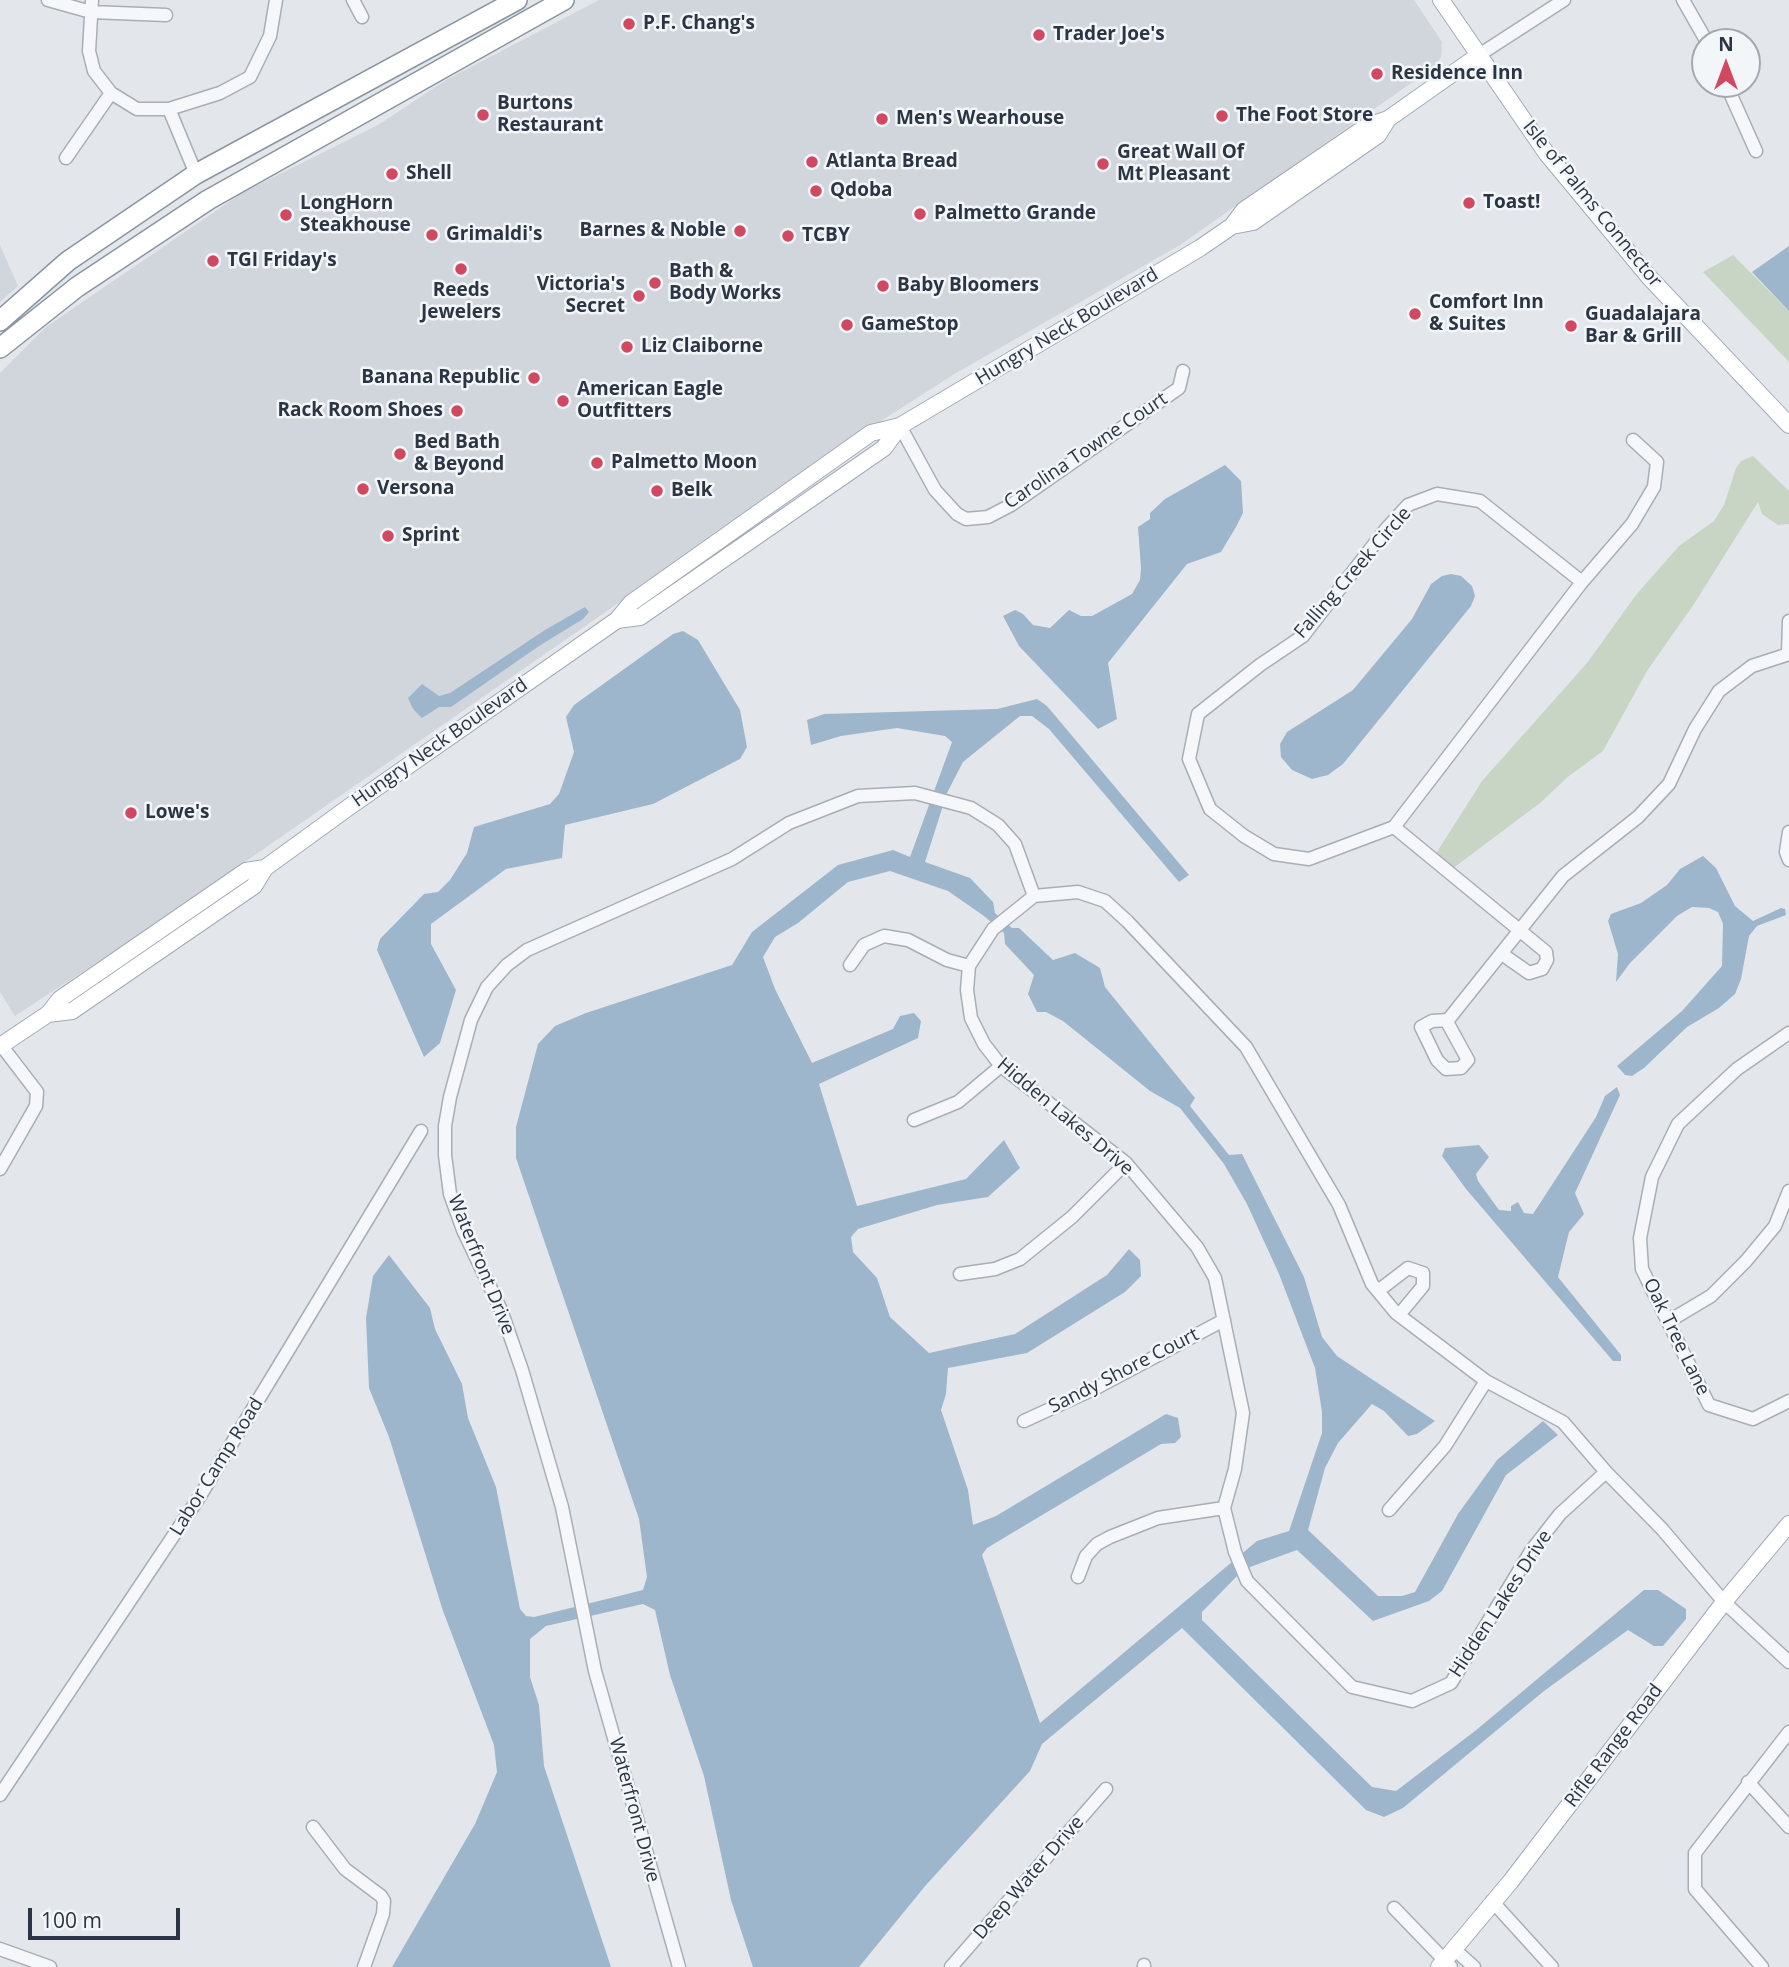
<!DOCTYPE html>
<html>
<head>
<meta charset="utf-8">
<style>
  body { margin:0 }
  #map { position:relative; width:1789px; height:1967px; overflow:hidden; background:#e3e7eb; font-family:"Open Sans",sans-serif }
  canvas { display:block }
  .north { position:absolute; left:1691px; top:28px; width:70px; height:70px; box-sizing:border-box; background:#f3f6f9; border:2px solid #a3a9b1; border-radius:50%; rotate:0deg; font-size:19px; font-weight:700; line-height:28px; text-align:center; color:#2b3544 }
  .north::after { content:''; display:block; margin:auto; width:24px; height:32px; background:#d14861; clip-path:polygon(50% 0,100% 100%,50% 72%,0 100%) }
  .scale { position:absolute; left:28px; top:1908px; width:152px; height:32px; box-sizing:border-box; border:4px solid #2b3544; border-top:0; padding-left:9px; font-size:21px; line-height:24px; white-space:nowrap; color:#2b3544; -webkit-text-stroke:5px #f3f6f9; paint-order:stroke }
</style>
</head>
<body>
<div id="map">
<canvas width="1789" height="1967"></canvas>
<div class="north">N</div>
<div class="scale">100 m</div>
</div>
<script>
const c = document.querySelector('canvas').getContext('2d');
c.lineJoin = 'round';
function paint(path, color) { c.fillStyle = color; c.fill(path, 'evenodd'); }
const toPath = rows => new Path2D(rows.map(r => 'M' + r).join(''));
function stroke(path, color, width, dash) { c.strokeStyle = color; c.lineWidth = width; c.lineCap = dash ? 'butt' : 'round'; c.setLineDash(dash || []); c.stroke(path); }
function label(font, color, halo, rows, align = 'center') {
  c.font = font + ' "Open Sans",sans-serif'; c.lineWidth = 5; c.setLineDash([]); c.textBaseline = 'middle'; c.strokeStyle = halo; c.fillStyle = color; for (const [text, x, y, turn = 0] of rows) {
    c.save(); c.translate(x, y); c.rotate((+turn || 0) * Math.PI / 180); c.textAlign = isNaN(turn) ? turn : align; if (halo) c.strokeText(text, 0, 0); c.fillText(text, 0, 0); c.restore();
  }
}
const built = toPath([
  [599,0,1414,0,1442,42,1441,57,1434,67,1180,245,956,373,884,419,151,927,15,1016,0,992,0,373,46,327,242,193,378,125,446,80],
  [0,245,18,286,0,302]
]);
const green = toPath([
  [1733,255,1789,311,1789,362,1703,272],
  [1753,456,1789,491,1789,524,1778,525,1762,514,1758,502,1694,604,1647,671,1603,751,1569,776,1540,803,1452,869,1435,855,1482,781,1587,663,1636,595,1679,546,1714,521,1724,505,1736,468,1741,461]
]);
const water = toPath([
  [1789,246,1789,311,1752,272],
  [1225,465,1241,481,1243,513,1236,527,1221,552,1187,564,1108,663,1117,719,1098,729,1019,646,1003,616,1015,610,1023,614,1033,625,1050,628,1069,610,1081,616,1092,616,1132,594,1140,580,1141,568,1138,527,1150,519,1150,513,1165,499],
  [1451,574,1461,576,1472,586,1475,596,1471,606,1343,764,1328,775,1312,779,1292,770,1281,757,1280,744,1287,732,1353,690,1412,619,1431,584,1442,576],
  [585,607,589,612,583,619,539,646,451,707,439,707,422,718,413,709,408,698,422,684,439,696,450,693,545,630],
  [683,631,698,640,740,710,747,747,740,759,653,804,565,825,562,858,506,869,431,924,431,944,456,990,440,1043,424,1057,377,950,380,939,424,894,438,892,450,880,467,853,474,827,550,804,559,794,574,752,566,717,574,705,673,634],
  [1037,699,1047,706,1189,875,1179,882,1049,729,1032,716,1020,716,963,762,947,793,925,862,970,878,993,902,995,913,1012,928,1019,928,1053,960,1075,953,1100,968,1105,987,1195,1098,1190,1106,1229,1155,1242,1154,1304,1277,1322,1337,1337,1356,1435,1421,1417,1434,1408,1436,1384,1411,1372,1404,1338,1443,1325,1468,1308,1530,1378,1596,1402,1596,1415,1592,1458,1514,1497,1460,1543,1421,1558,1435,1506,1475,1442,1591,1429,1601,1373,1621,1297,1550,1250,1567,1237,1576,1202,1612,1202,1620,1372,1787,1396,1791,1475,1731,1644,1590,1658,1590,1686,1609,1686,1619,1663,1646,1654,1646,1628,1630,1544,1691,1403,1808,1384,1817,1366,1810,1182,1628,1042,1744,1030,1771,926,1885,859,1967,753,1967,731,1900,704,1776,670,1675,655,1610,643,1604,546,1626,530,1639,530,1677,539,1705,544,1766,611,1967,392,1967,475,1824,497,1772,494,1745,443,1611,389,1437,369,1388,366,1318,373,1276,389,1255,430,1308,435,1329,462,1384,468,1418,496,1487,520,1609,526,1616,534,1617,643,1590,647,1577,639,1519,516,1158,516,1127,538,1044,555,1026,586,1013,732,965,752,932,838,865,893,850,910,857,952,742,945,736,897,728,841,736,811,745,807,720,824,714,997,709],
  [890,871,948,891,984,916,1004,933,1005,944,1034,975,1028,994,1037,1012,1046,1012,1063,1021,1150,1091,1180,1108,1224,1164,1247,1204,1279,1274,1315,1368,1322,1412,1322,1433,1289,1531,1257,1541,1040,1723,982,1555,987,1548,1161,1444,1175,1443,1181,1437,1178,1418,1166,1414,996,1516,973,1525,968,1490,941,1410,946,1394,948,1368,1027,1353,1125,1292,1141,1276,1140,1260,1129,1249,1107,1275,1015,1334,929,1353,890,1317,877,1278,853,1252,851,1237,858,1229,937,1205,988,1197,1020,1168,1004,1140,966,1179,857,1206,819,1084,918,1038,921,1021,914,1013,900,1016,893,1029,812,1063,775,989,763,957,775,937,798,923,848,882],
  [1703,856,1716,868,1735,906,1753,921,1781,908,1785,909,1786,915,1757,926,1749,936,1741,979,1735,994,1719,1008,1687,1027,1644,1068,1632,1076,1625,1075,1617,1066,1682,1011,1722,966,1723,924,1718,912,1709,908,1692,907,1677,916,1630,963,1616,982,1618,954,1608,921,1611,914,1641,903,1667,885,1680,869],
  [1617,1087,1620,1095,1575,1193,1584,1214,1569,1232,1558,1277,1621,1355,1621,1361,1613,1361,1466,1189,1442,1156,1445,1148,1479,1145,1489,1157,1476,1174,1478,1181,1499,1210,1511,1211,1511,1206,1518,1202,1524,1213,1533,1214,1596,1117,1605,1096]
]);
const minor = toPath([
  [48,0,91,12,166,15],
  [92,0,89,51,94,71,111,93,137,109,169,109,196,174],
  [353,0,362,17],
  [1683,0,1707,42],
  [1479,55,1564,0],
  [1726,84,1756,151],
  [169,109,220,93,250,77,270,36,276,0],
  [66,158,111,93],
  [900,426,935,490,957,514,966,519,988,517,1011,505,1179,388,1183,371],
  [1582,582,1480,501,1437,494,1408,505,1386,529,1303,636,1260,665,1198,714,1189,759,1210,809,1244,836,1274,854,1309,859,1394,827,1582,582,1632,524,1654,487,1657,462,1633,440],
  [1788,654,1789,621],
  [1394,827,1546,952,1547,960,1542,969,1529,973,1502,954],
  [1789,832,1786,852,1789,860],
  [850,965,864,945,884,936,908,940,947,960,969,966],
  [1446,1020,1468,1060,1461,1068,1446,1069,1437,1060,1421,1027,1432,1021,1448,1020,1563,876,1638,817,1669,784,1695,729,1719,691,1752,666,1789,654],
  [1789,1033,1737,1069,1678,1124,1652,1177,1640,1238,1642,1269,1709,1405,1753,1419,1789,1401],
  [914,1120,958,1102,1001,1066],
  [0,1169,36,1106,37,1092,1,1045],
  [960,1274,995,1269,1020,1259,1072,1217,1126,1163],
  [1378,1291,1408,1268,1423,1273,1423,1286,1399,1315],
  [1669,1321,1711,1296,1746,1261,1775,1226,1789,1191],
  [1024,1421,1098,1387,1224,1320],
  [1606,1472,1560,1514,1531,1551,1451,1683,1412,1701,1352,1687,1247,1581,1235,1552,1224,1508,1235,1469,1243,1413,1215,1278,1197,1247,1126,1163,1001,1066,984,1044,971,1018,967,990,969,966,993,929,1034,896,1078,892,1105,901,1127,921,1246,1047,1339,1205,1372,1284,1396,1313,1486,1381,1563,1422,1606,1472,1662,1529,1724,1602,1789,1662],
  [1389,1510,1445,1446,1486,1381],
  [1078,1577,1086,1556,1097,1544,1110,1537,1158,1518,1224,1508],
  [1748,1782,1789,1827],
  [0,1795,200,1496,421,1131],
  [313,1827,345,1869,381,1896,384,1901,383,1914,364,1967],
  [1492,1901,1552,1967],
  [1394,1908,1451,1967],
  [0,1949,50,1967],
  [1454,1949,1474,1967],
  [1144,1965,1144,1967],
  [679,1967,595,1671,562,1507,522,1370,501,1310,463,1230,450,1194,445,1155,445,1126,450,1097,471,1020,487,987,507,965,527,950,732,859,789,823,858,796,915,793,971,808,998,825,1015,844,1034,896],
  [951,1967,1106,1789],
  [1762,1967,1695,1889,1695,1853,1789,1732]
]);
const major = toPath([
  [1441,0,1547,154,1649,277,1789,425],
  [1232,226,1253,222,1378,135,1388,119],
  [617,620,640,617,884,448,900,426],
  [48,1014,72,1011,254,886,265,868,349,807,617,620,631,603,871,433,900,426,1200,248,1232,226,1244,210,1367,126,1388,119,1479,55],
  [0,1046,48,1014,60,999,246,871,265,868],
  [1439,1967,1511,1881,1724,1602,1789,1524]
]);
const highway = toPath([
  [0,321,68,261,196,174,517,0],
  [0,348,77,287,208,200,564,0]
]);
const markers = [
  [629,24,7,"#d14861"],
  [1039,35,7,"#d14861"],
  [1377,74,7,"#d14861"],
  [483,115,7,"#d14861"],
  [1222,116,7,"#d14861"],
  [882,119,7,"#d14861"],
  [812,162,7,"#d14861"],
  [1103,164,7,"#d14861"],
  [392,174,7,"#d14861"],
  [816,191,7,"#d14861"],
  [1469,203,7,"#d14861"],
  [920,214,7,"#d14861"],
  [286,215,7,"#d14861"],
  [740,231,7,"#d14861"],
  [432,235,7,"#d14861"],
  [788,236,7,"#d14861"],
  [213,261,7,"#d14861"],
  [461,269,7,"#d14861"],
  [655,283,7,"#d14861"],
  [883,286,7,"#d14861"],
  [639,296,7,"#d14861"],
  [1415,314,7,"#d14861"],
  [847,325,7,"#d14861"],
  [1571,326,7,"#d14861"],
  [627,347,7,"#d14861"],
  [534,378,7,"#d14861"],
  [563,401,7,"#d14861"],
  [457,411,7,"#d14861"],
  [400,454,7,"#d14861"],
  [597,463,7,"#d14861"],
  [363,489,7,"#d14861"],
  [657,491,7,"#d14861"],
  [388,536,7,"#d14861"],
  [131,813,7,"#d14861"]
];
const poiNames = [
  ["P.F. Chang's",643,24],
  ["Trader Joe's",1053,35],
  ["Residence Inn",1391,74],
  ["Burtons",497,104],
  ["Restaurant",497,126],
  ["The Foot Store",1236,116],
  ["Men's Wearhouse",896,119],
  ["Great Wall Of",1117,153],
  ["Mt Pleasant",1117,175],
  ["Atlanta Bread",826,162],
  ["Shell",406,174],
  ["Qdoba",830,191],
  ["Toast!",1483,203],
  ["LongHorn",300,204],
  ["Steakhouse",300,226],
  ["Palmetto Grande",934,214],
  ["Barnes & Noble",726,231,"right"],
  ["Grimaldi's",446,235],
  ["TCBY",802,236],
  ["TGI Friday's",227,261],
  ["Bath &",669,272],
  ["Body Works",669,294],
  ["Victoria's",625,285,"right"],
  ["Secret",625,307,"right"],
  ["Baby Bloomers",897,286],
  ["Reeds",461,291,"center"],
  ["Jewelers",461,313,"center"],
  ["Comfort Inn",1429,303],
  ["& Suites",1429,325],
  ["Guadalajara",1585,315],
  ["Bar & Grill",1585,337],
  ["GameStop",861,325],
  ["Liz Claiborne",641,347],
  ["Banana Republic",520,378,"right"],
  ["American Eagle",577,390],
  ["Outfitters",577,412],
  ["Rack Room Shoes",443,411,"right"],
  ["Bed Bath",414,443],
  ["& Beyond",414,465],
  ["Palmetto Moon",611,463],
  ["Versona",377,489],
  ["Belk",671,491],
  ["Sprint",402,536],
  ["Lowe's",145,813]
];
const streetNames = [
  ["Isle of Palms Connector",1592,204,51],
  ["Hungry Neck Boulevard",1067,327,-31],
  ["Carolina Towne Court",1086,451,-34],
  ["Falling Creek Circle",1353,573,-49],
  ["Hungry Neck Boulevard",440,743,-35],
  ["Hidden Lakes Drive",1065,1117,40],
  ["Waterfront Drive",481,1265,68],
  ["Oak Tree Lane",1676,1337,64],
  ["Sandy Shore Court",1124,1371,-27],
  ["Labor Camp Road",217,1467,-58],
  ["Hidden Lakes Drive",1501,1604,-57],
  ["Rifle Range Road",1614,1746,-53],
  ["Waterfront Drive",634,1810,75],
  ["Deep Water Drive",1029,1878,-49]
];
paint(built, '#d1d6dd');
paint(green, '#c9d5c4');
paint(water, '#9eb6cc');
stroke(minor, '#a8aeb6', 15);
stroke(major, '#a2abb7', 18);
stroke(highway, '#8a95a2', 22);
stroke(minor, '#f6f7fa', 12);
stroke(major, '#fff', 16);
stroke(highway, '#fff', 19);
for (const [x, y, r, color] of markers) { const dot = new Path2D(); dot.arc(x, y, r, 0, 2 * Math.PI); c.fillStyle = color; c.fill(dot); stroke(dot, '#f3f6f9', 2.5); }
label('bold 19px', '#2b3544', '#f3f6f9', poiNames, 'left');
label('19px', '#2b3544', '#f3f6f9', streetNames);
</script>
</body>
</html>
